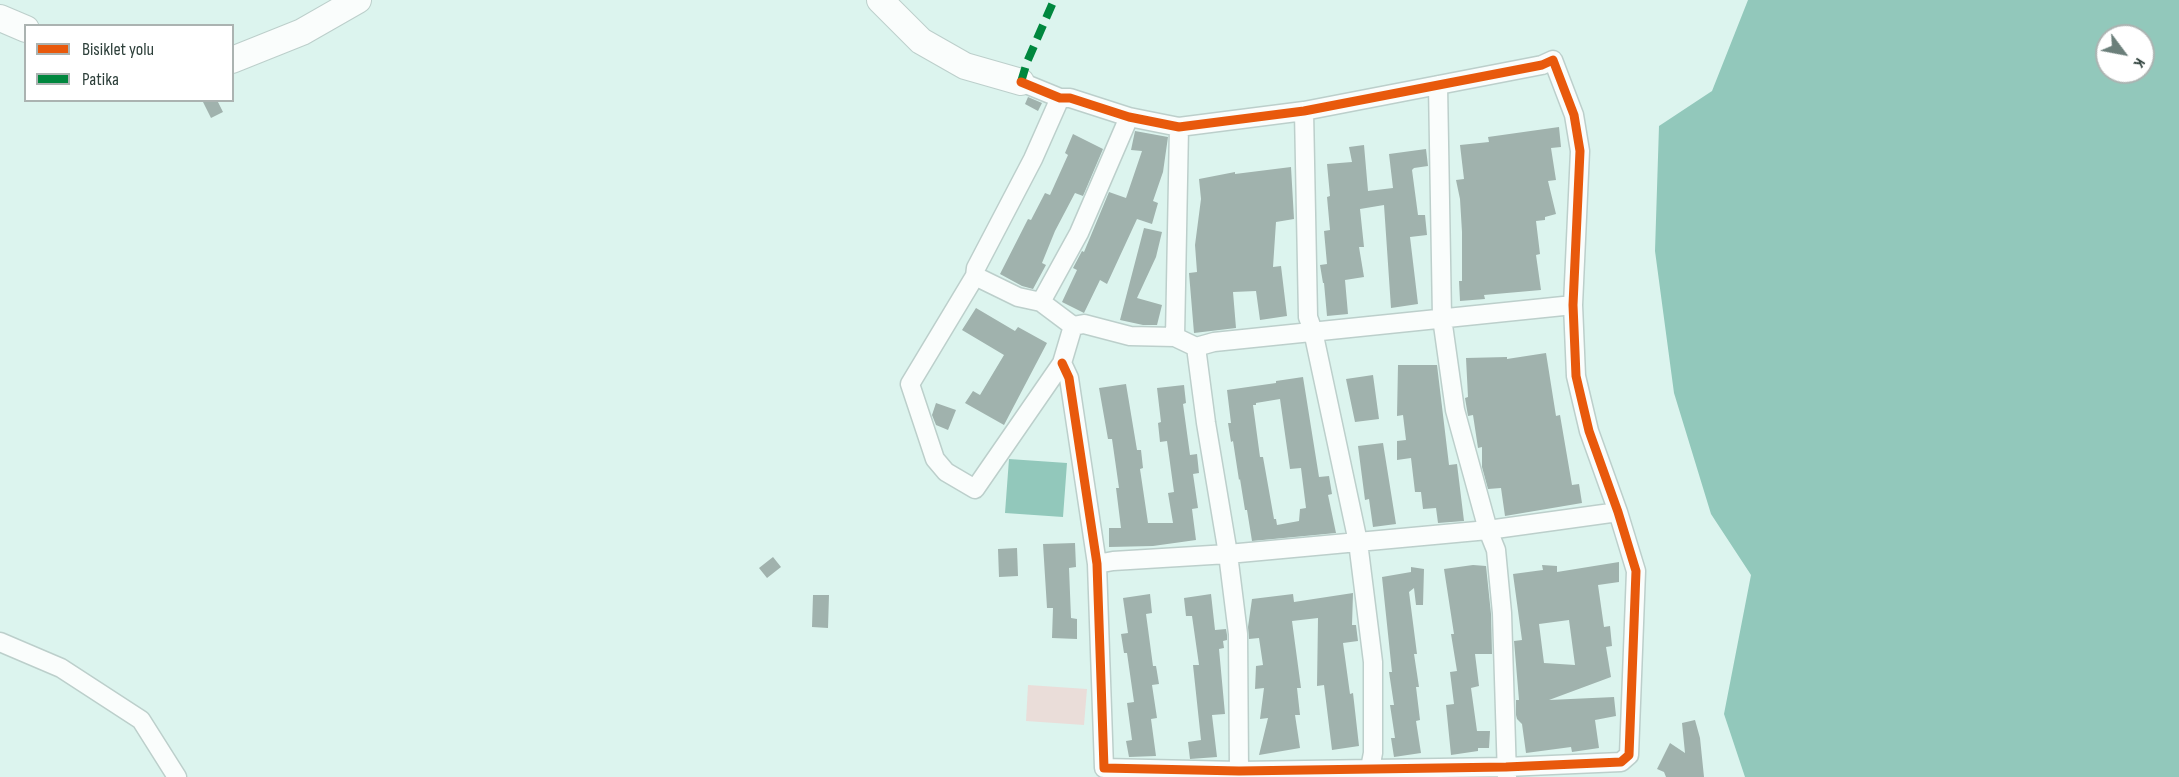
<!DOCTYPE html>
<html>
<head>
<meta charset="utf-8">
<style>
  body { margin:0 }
  #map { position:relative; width:2179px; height:777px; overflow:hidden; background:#dcf4ee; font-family:"Sofia Sans Condensed",sans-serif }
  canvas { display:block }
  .legend { position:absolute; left:24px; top:24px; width:210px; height:78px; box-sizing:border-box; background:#fff; border:2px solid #abb3b1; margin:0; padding:8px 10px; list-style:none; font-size:18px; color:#2e403b }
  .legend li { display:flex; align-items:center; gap:12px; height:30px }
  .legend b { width:30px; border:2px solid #abb3b1 }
  .north { position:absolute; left:2095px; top:24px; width:60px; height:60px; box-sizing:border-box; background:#fff; border:2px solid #abb3b1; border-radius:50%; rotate:122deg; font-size:16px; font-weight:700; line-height:24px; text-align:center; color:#2e403b }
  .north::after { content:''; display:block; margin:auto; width:21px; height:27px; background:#6b7f7a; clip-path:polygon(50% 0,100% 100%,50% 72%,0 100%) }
</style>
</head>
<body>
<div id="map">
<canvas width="2179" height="777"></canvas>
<ul class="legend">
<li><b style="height:8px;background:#e8590c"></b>Bisiklet yolu</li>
<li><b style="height:8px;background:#00873e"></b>Patika</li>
</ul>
<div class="north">K</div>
</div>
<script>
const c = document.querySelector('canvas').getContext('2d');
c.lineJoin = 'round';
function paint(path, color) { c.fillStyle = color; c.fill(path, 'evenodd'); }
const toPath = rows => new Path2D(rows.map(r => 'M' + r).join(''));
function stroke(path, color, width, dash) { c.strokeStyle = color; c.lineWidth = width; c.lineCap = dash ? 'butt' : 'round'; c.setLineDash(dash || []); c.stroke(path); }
const green = toPath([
  [1028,685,1087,689,1084,725,1026,721]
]);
const water = toPath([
  [1748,0,2179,0,2179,777,1745,777,1724,714,1751,575,1711,514,1674,393,1655,251,1659,126,1712,91],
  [2107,36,2143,36,2143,72,2107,72],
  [1009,459,1067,463,1063,517,1005,513]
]);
const building = toPath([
  [1028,97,1042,103,1038,111,1025,104],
  [202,100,217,100,223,112,211,118],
  [1559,127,1561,147,1551,148,1556,180,1548,181,1556,214,1545,217,1545,220,1536,221,1540,254,1536,255,1541,290,1484,295,1485,299,1460,301,1459,281,1462,281,1462,232,1460,199,1456,180,1464,179,1460,145,1489,142,1488,137],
  [1135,131,1168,137,1163,172,1153,201,1158,203,1152,224,1137,219,1107,284,1100,280,1084,313,1062,302,1077,270,1073,268,1082,251,1084,252,1109,192,1126,198,1142,151,1131,150],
  [1073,134,1103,149,1083,196,1075,193,1055,231,1042,263,1046,265,1033,289,1022,286,1000,274,1028,219,1031,220,1045,193,1050,195,1068,155,1065,153],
  [1364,145,1368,191,1393,188,1389,154,1426,149,1428,166,1414,168,1412,170,1418,215,1425,215,1427,235,1410,237,1418,304,1391,308,1384,205,1360,209,1364,247,1359,247,1364,277,1345,280,1348,314,1327,316,1324,283,1323,283,1320,265,1327,264,1324,231,1330,230,1327,197,1330,196,1327,164,1352,162,1349,147],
  [1291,167,1294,219,1276,222,1273,267,1281,266,1287,316,1260,320,1256,291,1233,292,1236,328,1194,333,1189,273,1197,272,1195,245,1201,199,1199,179,1235,172,1235,174],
  [1144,228,1162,232,1156,257,1137,298,1162,305,1157,325,1143,325,1120,320],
  [976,308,1015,331,1018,327,1047,343,1004,425,965,403,973,391,980,395,1004,355,962,330],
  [1546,353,1556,416,1560,415,1572,485,1579,484,1582,503,1505,516,1501,488,1488,489,1482,467,1482,447,1478,448,1473,415,1468,416,1465,398,1468,397,1466,358,1507,357,1507,359],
  [1398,365,1437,365,1449,465,1457,464,1464,521,1438,523,1436,508,1423,509,1421,492,1415,492,1411,458,1397,460,1397,441,1406,440,1403,415,1397,416],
  [1373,375,1379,419,1355,422,1346,379],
  [1303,377,1319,477,1329,476,1332,494,1328,495,1336,533,1252,541,1247,510,1245,510,1240,479,1239,480,1233,441,1231,442,1228,423,1231,423,1227,390,1276,383,1276,381],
  [1280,399,1290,469,1301,468,1306,508,1300,509,1299,521,1277,525,1276,519,1274,519,1263,457,1260,457,1253,405,1256,405,1256,403],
  [1126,384,1137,450,1141,450,1143,468,1140,469,1148,523,1173,523,1168,493,1174,492,1167,441,1160,442,1158,423,1161,422,1157,388,1184,385,1186,403,1183,404,1190,455,1197,454,1199,473,1193,474,1198,508,1192,509,1196,540,1153,546,1109,547,1109,528,1121,528,1116,488,1119,488,1112,439,1108,439,1099,388],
  [936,403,956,410,948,430,936,425,932,415],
  [1383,443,1396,524,1373,527,1369,499,1365,500,1358,446],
  [1075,543,1076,567,1069,568,1071,618,1077,619,1077,639,1052,638,1053,608,1047,608,1043,544],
  [1017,548,1018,576,999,577,998,549],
  [773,557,781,567,767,578,759,568],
  [1619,562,1619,582,1598,585,1604,627,1610,626,1612,646,1606,647,1611,677,1549,700,1614,697,1616,716,1595,720,1599,748,1572,752,1571,747,1526,753,1522,724,1517,719,1516,715,1516,700,1519,700,1514,641,1522,640,1513,574,1543,570,1542,565,1557,566,1557,572],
  [1569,620,1575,665,1544,663,1539,624],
  [1473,565,1486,566,1491,614,1492,654,1475,654,1479,686,1471,688,1477,731,1490,731,1489,748,1478,748,1478,751,1451,755,1446,705,1454,704,1450,672,1457,671,1451,634,1454,634,1444,569],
  [1411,567,1424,569,1423,605,1416,605,1414,588,1409,592,1417,654,1414,654,1419,687,1416,687,1420,720,1416,721,1421,753,1394,757,1391,738,1395,738,1390,705,1394,705,1389,672,1392,672,1382,577,1411,572],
  [1353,593,1352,625,1356,625,1358,641,1343,643,1350,694,1353,693,1359,746,1332,750,1324,685,1317,686,1318,618,1292,621,1301,688,1297,688,1300,715,1295,715,1300,748,1259,755,1268,718,1260,719,1264,688,1255,689,1256,666,1263,665,1259,638,1249,639,1248,627,1252,599,1293,594,1294,602],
  [1150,594,1152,613,1146,614,1153,666,1156,666,1159,684,1152,685,1157,718,1151,719,1156,756,1129,757,1126,741,1132,740,1127,703,1134,702,1127,653,1124,653,1121,634,1128,633,1123,598],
  [1211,594,1215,630,1226,629,1227,635,1227,640,1223,641,1224,648,1219,649,1225,714,1212,715,1217,757,1190,759,1188,742,1201,740,1193,665,1199,665,1192,616,1186,616,1184,598],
  [813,595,829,595,828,628,812,627],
  [1695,720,1700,738,1704,777,1666,777,1664,772,1657,769,1670,743,1685,753,1682,723]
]);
const minor = toPath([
  [1021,82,1060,98,1070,98,1129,117,1179,127,1304,111,1542,65,1553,60,1574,115,1580,151,1573,305,1576,376,1589,431,1618,512,1636,571,1629,755,1621,762,1506,767,1239,771,1104,768,1097,564,1069,378,1062,363],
  [1438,85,1442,318,1455,410,1488,530,1496,550,1502,613,1507,777],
  [1060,98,1033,159,976,268,975,276,910,384,935,459,946,472,975,489,1062,363,1073,326],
  [1304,111,1308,317,1313,331,1358,542,1373,662,1373,753,1370,768],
  [975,276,1018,297,1041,302,1073,326,1084,324,1130,336,1175,337,1196,347,1214,342,1573,305],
  [1041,302,1079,233,1129,117],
  [1175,337,1179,127],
  [1196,347,1206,423,1228,554,1238,634,1239,771],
  [1097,564,1113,561,1228,554,1488,530,1618,512],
  [0,642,61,668,141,720,177,777]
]);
const secondary = toPath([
  [880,0,921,41,965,66,1021,82],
  [0,18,26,29],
  [232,60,302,32,358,0]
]);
const quiet = toPath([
  [1021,82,1027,62,1054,0]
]);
const cycleway = toPath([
  [1021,82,1060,98,1070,98,1129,117,1179,127,1304,111,1542,65,1553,60,1574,115,1580,151,1573,305,1576,376,1589,431,1618,512,1636,571,1629,755,1621,762,1506,767,1239,771,1104,768,1097,564,1069,378,1062,363]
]);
paint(green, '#eaddd9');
paint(water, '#92c8bb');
paint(building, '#a0b2ad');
stroke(minor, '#bccfcb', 21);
stroke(secondary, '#bccfcb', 28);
stroke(minor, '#fafdfc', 18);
stroke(secondary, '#fafdfc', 26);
stroke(quiet, '#00873e', 8, [15, 8]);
stroke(cycleway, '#e8590c', 9);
</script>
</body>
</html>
